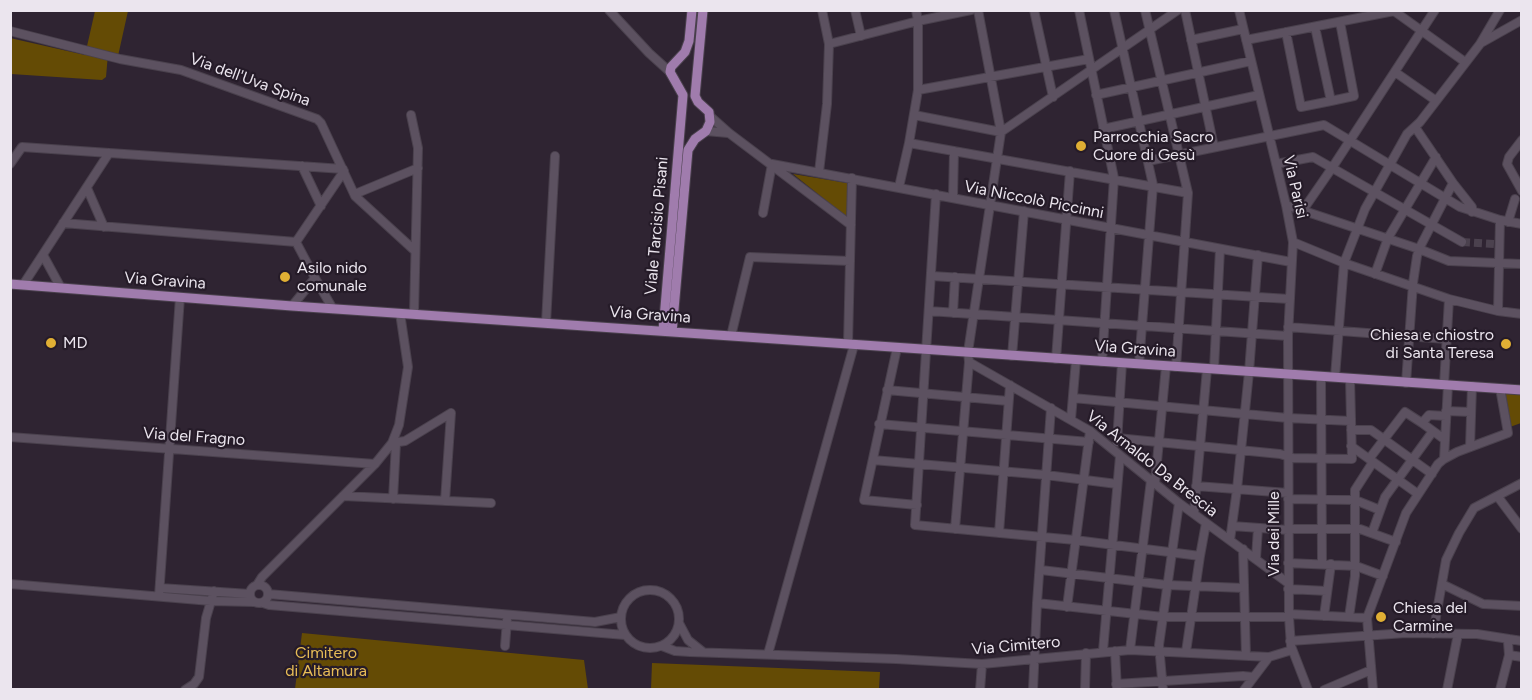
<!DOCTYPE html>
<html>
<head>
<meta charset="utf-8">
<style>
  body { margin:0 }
  #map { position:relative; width:1532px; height:700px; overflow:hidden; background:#2f2432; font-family:Figtree,sans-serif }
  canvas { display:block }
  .frame { position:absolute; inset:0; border:12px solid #ebe5ee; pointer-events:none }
</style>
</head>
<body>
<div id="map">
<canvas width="1532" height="700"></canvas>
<div class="frame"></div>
</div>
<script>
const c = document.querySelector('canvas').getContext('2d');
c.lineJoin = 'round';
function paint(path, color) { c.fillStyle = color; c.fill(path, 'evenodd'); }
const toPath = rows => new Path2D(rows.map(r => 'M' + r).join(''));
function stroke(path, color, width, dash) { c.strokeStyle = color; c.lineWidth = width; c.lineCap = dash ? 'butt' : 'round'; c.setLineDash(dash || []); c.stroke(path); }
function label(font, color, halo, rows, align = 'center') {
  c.font = font + ' Figtree,sans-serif'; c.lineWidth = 4.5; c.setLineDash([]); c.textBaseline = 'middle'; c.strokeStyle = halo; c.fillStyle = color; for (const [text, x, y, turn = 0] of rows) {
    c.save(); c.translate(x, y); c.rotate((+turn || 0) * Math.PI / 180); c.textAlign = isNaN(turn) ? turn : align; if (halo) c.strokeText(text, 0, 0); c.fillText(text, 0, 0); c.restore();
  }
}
const green = toPath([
  [95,11,128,11,118,56,108,54,106,77,102,80,11,74,10,38,85,55],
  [793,174,847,183,848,218],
  [1504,393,1521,394,1521,423,1510,427],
  [302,633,584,660,588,689,295,689],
  [652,663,880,672,879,689,651,689]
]);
const minorTunnel = toPath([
  [1462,242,1495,244]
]);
const minor = toPath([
  [609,10,649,53,670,72],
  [855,10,861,36],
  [978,10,1001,132,968,352,969,362,1090,431,1179,503,1288,583],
  [1034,10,1053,97],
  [1079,10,1114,178,1102,362],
  [1114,10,1153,185,1139,364],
  [1145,10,1188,193,1176,367],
  [1185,10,1214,147],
  [1239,10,1286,205,1293,242,1288,336,1289,617,1291,646,1308,690],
  [1315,27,1331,101],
  [10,31,120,59,181,70,317,119,321,123,355,196,414,250],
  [1286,32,1301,107,1331,101,1354,96,1340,22],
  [1191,40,1243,29],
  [1246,40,1394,11,1465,62],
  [1481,43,1522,20],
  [829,44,918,21,971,10],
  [1395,72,1435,100],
  [918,90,1089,59],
  [1096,95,1251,61],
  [411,115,418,148,414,314],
  [914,115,1001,132],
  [711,117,729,133,851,225],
  [1415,127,1453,183,1472,207,1472,212],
  [1103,129,1259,95],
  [706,131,728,133],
  [1001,132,1178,10],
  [1522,140,1509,157,1507,164,1522,191],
  [909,143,1188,193],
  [1148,161,1324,125,1460,207,1500,220,1522,224],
  [10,164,22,147,343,169],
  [772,164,1291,262],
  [1276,164,1313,157,1462,242],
  [302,166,321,206],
  [819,172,827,104,829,44,822,10],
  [899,187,909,143,918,90,918,21,916,10],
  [87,188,104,227],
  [355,194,418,168],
  [936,194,915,525,1075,540,1200,556],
  [953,198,954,151],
  [1286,205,1419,249,1449,261,1522,264],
  [1303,210,1332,168,1435,10],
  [763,213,772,164],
  [1508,222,1515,199],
  [63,223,296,242],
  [1293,242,1344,263,1449,299,1498,311,1522,314],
  [43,255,61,288],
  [1375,274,1388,238,1436,157],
  [932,276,1289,299],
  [315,278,296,242,344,171],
  [23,285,109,153],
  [292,306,315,278,333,309],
  [929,311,1288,336],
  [1498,311,1500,220],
  [953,313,955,277],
  [546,323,555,156],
  [1288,327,1446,339],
  [731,336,750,257,850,261],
  [848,344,852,178],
  [897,348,864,500,917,505],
  [1012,356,1024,211],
  [1056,359,1070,171],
  [1214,369,1220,249],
  [1321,376,1322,564],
  [1335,377,1344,263,1365,209,1407,134,1420,122,1480,44,1500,10],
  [1406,383,1413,283,1417,256,1419,249,1453,183],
  [1444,385,1449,299],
  [887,390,1008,401],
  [1073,398,1288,418,1351,421],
  [1446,411,1471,412],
  [1071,419,1076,360],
  [879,424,1089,442],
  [1351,430,1371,430,1432,474],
  [10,437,375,464],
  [1117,438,1280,454,1293,458,1352,459,1350,379],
  [1444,439,1422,423,1429,415,1446,416],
  [1117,442,1122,363],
  [392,443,405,441,451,413],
  [1351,446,1418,494],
  [1470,447,1472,386],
  [1369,459,1405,412,1422,423],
  [1444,459,1448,385],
  [873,460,1046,475,1117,484],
  [1155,483,1166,366],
  [1196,486,1288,493],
  [343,496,491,503],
  [1498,497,1522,529],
  [393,499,396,443],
  [1288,499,1355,500,1380,510],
  [445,501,451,413],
  [1194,513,1207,369],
  [1232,526,1288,530],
  [955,529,969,362],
  [1288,529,1360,529,1396,542],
  [999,533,1010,385],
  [1372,533,1385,497,1433,431],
  [1230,540,1237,489,1249,372,1258,255],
  [1243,549,1246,656],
  [1256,558,1258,528],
  [1288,563,1356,566,1383,576],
  [1041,570,1167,585,1244,588],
  [10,584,211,601,254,602],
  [1442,584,1483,604,1522,606],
  '250 594a9 9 0 1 1 18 0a9 9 0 1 1-18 0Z',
  [257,585,262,577,375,464,392,443,399,425,408,367,400,313],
  [160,588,250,594],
  [1288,589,1327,591],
  '621 619a29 29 0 1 1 58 0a29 29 0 1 1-58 0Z',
  [268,594,595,622,621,617],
  [159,596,180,297],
  [263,603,269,605,625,635],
  [1037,603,1163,617,1289,617],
  [1067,607,1090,431],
  [1289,614,1367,618],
  [1324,616,1331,564],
  [1349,617,1355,576,1355,490,1373,462],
  [679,623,688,640,703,652],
  [1433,634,1446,560,1459,533,1474,508,1522,483],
  [1290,641,1406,633,1477,634,1509,639],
  [1522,641,1509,639,1508,642,1509,655,1522,657],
  [505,646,507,620],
  [662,646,675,651,690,652,896,659,982,664,1130,650,1269,657,1292,650],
  [1130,650,1151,480],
  [1103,651,1120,456],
  [1115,651,1117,690],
  [1186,652,1200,556,1206,523],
  [768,654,854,345],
  [1116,684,1243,676,1253,677],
  [185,690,194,684,199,677,206,618,214,591],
  [980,690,982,664],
  [1033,690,1037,603,1051,408],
  [1085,690,1086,653],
  [1163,690,1159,645,1179,503],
  [1244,690,1269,657],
  [1324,690,1371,670],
  [1373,690,1367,618,1406,513,1438,464,1444,459,1457,452,1508,433,1500,388],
  [1447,690,1458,634],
  [1500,690,1509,655]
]);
const major = toPath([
  [10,284,292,306,1522,390],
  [663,331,683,95,670,72,671,67,685,52,689,41,692,10],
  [672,332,688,150,695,139,706,131,710,122,709,112,698,102,695,96,703,10]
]);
const markers = [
  [1081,146,6,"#e0af34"],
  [285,277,6,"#e0af34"],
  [51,343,6,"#e0af34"],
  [1506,344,6,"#e0af34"],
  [1381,617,6,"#e0af34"]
];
const streetNames = [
  ["Via dell'Uva Spina",250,80,20],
  ["Via Parisi",1295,187,77],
  ["Via Niccolò Piccinni",1034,200,11],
  ["Viale Tarcisio Pisani",657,226,-85],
  ["Via Gravina",165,281,4],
  ["Via Gravina",650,315,4],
  ["Via Gravina",1135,349,4],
  ["Via del Fragno",194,437,4],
  ["Via Arnaldo Da Brescia",1152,464,38],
  ["Via dei Mille",1274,534,-90],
  ["Via Cimitero",1016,646,-5]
];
const poiNames = [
  ["Parrocchia Sacro",1093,137],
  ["Cuore di Gesù",1093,155],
  ["Asilo nido",297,268],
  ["comunale",297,286],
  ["Chiesa e chiostro",1494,335,"right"],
  ["di Santa Teresa",1494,353,"right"],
  ["MD",63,343],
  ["Chiesa del",1393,608],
  ["Carmine",1393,626]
];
const parkNames = [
  ["Cimitero",326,653],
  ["di Altamura",326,671]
];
paint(green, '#644b05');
stroke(minorTunnel, '#4b414e', 8, [8, 4]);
stroke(minor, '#4a414d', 10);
stroke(major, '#4a414d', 11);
stroke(minor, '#5c5160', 8);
stroke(major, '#a07cad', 9);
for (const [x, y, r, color] of markers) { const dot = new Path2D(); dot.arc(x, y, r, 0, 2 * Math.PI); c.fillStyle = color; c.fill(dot); stroke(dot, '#251b28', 2); }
label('16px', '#ebe5ee', '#251b28', streetNames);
label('16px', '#ebe5ee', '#251b28', poiNames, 'left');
label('16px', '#e9bd57', '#251b28', parkNames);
</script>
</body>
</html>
